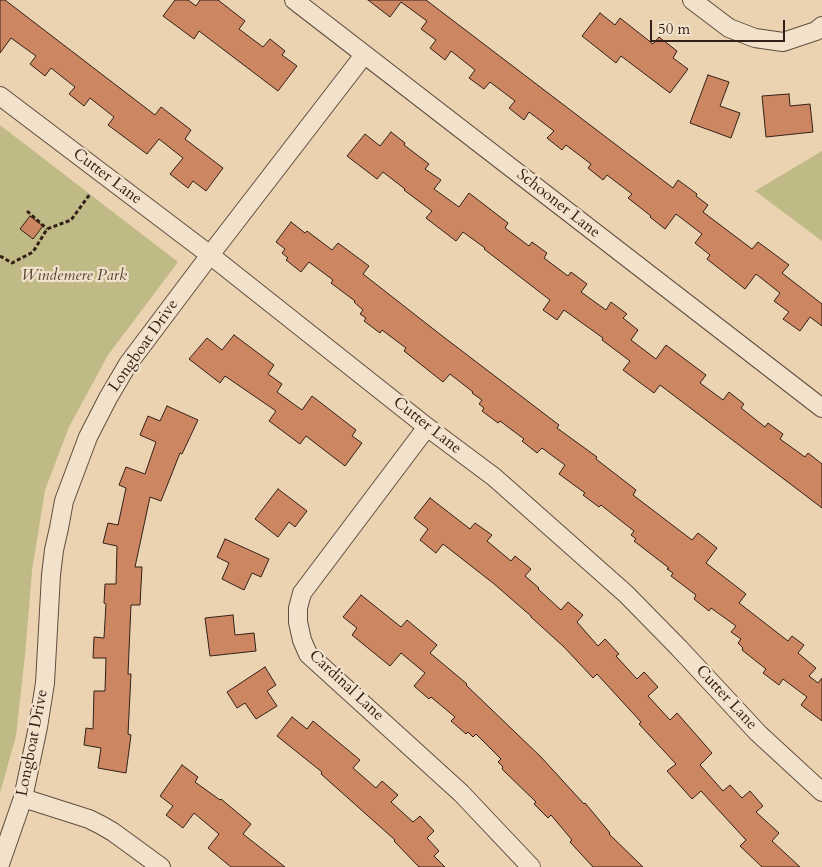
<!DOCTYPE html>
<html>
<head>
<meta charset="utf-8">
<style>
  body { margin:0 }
  #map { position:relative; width:822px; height:867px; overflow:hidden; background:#ebd3b1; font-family:Cardo,serif }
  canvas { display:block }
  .scale { position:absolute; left:650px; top:20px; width:135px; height:22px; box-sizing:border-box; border:2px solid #322018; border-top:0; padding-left:6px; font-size:15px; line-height:18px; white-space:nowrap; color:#322018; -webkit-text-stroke:4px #f2e2cc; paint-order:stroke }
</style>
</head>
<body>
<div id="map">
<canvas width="822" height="867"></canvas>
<div class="scale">50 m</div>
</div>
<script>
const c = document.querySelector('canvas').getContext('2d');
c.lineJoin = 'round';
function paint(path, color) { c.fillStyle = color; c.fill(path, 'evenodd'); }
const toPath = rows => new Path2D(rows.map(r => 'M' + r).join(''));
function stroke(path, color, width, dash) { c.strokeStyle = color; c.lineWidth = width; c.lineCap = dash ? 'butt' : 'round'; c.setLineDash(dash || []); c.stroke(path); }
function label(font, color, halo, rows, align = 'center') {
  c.font = font + ' Cardo,serif'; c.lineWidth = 4.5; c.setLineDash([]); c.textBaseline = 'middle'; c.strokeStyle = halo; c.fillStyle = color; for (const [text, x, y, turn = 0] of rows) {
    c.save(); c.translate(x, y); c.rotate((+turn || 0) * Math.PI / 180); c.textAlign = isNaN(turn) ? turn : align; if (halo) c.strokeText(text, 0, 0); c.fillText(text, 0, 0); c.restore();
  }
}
const green = toPath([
  [0,125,178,262,108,355,69,427,45,490,32,571,25,655,16,736,0,793],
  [822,151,822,241,755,191]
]);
const building = toPath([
  [0,0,5,0,155,115,161,107,191,130,185,139,223,168,206,191,193,181,188,188,170,174,183,158,159,139,147,154,108,125,114,117,90,98,84,106,69,94,75,87,51,68,45,76,30,64,36,56,11,38,0,53,0,0],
  [175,0,188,0,196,6,200,0,218,0,245,21,239,29,263,47,270,39,285,51,282,55,297,66,278,91,199,31,194,39,163,16,175,0],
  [368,0,426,0,594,128,673,188,678,180,697,194,696,196,708,205,703,212,752,249,758,242,789,265,782,273,822,304,822,326,810,317,800,331,783,319,789,312,774,301,780,293,756,274,745,289,707,259,710,255,695,243,702,234,676,214,665,229,650,217,651,216,628,198,632,194,607,175,603,180,588,168,591,164,566,145,562,150,547,138,554,131,529,112,524,120,509,108,515,101,490,82,484,89,469,78,475,70,451,51,445,60,430,48,436,40,421,29,427,21,401,2,390,17,368,0],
  [600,13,615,25,620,18,653,44,659,37,677,51,673,58,688,69,670,93,621,56,616,63,582,36,600,13],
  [708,75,729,82,720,106,740,113,731,138,690,123,708,75],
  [789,94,790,106,810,104,813,132,766,137,762,96,789,94],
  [391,132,405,143,404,145,429,164,425,169,441,180,434,189,459,207,469,193,508,223,505,228,529,246,532,242,547,253,544,258,568,276,571,272,587,284,581,292,606,310,611,302,627,314,623,318,638,330,631,340,656,359,666,345,706,375,700,383,723,400,729,392,744,404,741,408,765,427,768,423,783,434,780,439,805,457,808,453,822,464,822,508,660,385,654,393,623,370,630,361,602,340,603,338,564,310,557,320,543,310,550,300,484,249,485,248,463,232,456,241,426,218,432,211,404,190,405,189,383,172,377,179,347,156,365,134,380,146,391,132],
  [30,216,43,226,33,239,20,229,30,216],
  [291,222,305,233,307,231,332,250,338,243,369,266,363,274,441,335,559,425,557,428,597,457,596,459,636,490,633,495,692,540,698,533,717,548,706,563,746,594,739,603,788,641,792,636,804,645,798,653,816,668,809,676,818,683,822,678,822,721,801,705,807,697,783,679,779,685,763,673,766,669,742,650,743,648,738,643,741,639,731,632,736,626,711,608,709,611,694,599,696,595,671,576,673,573,667,569,669,568,634,541,636,539,631,535,634,531,601,505,599,507,583,495,585,493,559,474,565,465,542,448,537,453,522,441,524,439,500,421,498,423,482,411,484,408,479,404,482,400,472,393,473,392,450,374,443,382,404,351,406,348,382,330,380,333,364,321,366,318,360,314,363,310,354,302,355,301,331,283,333,280,309,262,301,272,286,260,288,258,282,253,285,249,276,242,291,222],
  [234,335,274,365,268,374,282,384,277,392,302,410,312,396,356,430,352,436,362,443,345,466,306,436,300,444,269,421,276,411,225,376,220,383,189,359,207,338,222,350,234,335],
  [167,406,198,420,182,454,180,453,161,501,150,497,135,567,142,567,140,605,131,605,128,674,131,674,128,734,131,735,126,773,98,768,101,748,84,745,86,728,93,729,94,691,105,691,106,658,93,658,94,637,104,638,106,604,104,603,105,584,116,584,117,546,103,543,108,523,118,525,126,488,119,485,126,467,145,474,156,442,140,435,148,416,160,421,167,406],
  [278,489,307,511,295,527,289,522,278,537,255,519,278,489],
  [430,498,470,529,475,523,492,535,487,541,511,561,515,556,531,569,525,576,539,588,538,589,561,610,568,602,583,615,577,622,598,646,605,639,619,654,616,656,637,679,644,672,658,687,648,696,670,720,677,713,712,753,700,765,723,791,730,785,742,798,750,791,763,806,756,812,779,833,772,841,800,867,762,867,740,846,746,840,701,791,692,799,667,771,676,764,639,724,641,722,597,674,593,678,564,647,531,617,531,616,493,583,443,544,436,553,420,540,428,529,414,518,430,498],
  [225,539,269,559,261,577,252,573,244,590,222,579,229,563,217,557,225,539],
  [361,595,401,627,407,620,437,645,430,653,467,684,466,685,541,757,584,804,585,803,610,833,609,834,643,867,593,867,570,842,572,840,551,815,548,818,534,804,536,802,502,769,503,767,498,762,501,759,476,734,473,737,468,732,466,734,451,721,455,717,431,697,429,699,414,686,425,673,401,653,390,666,352,635,357,628,343,617,361,595],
  [233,615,235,635,254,633,256,651,210,656,205,618,233,615],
  [265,667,276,685,267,691,277,706,256,719,245,703,237,708,227,692,265,667],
  [292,717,307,729,313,721,360,760,353,768,376,788,382,781,398,795,391,802,413,822,420,816,434,831,427,838,439,851,434,856,445,867,419,867,394,841,395,840,321,774,322,772,277,736,292,717],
  [182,765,198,777,195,782,220,800,221,799,251,824,243,834,285,867,231,867,208,848,219,834,194,813,183,828,166,815,173,806,160,796,182,765]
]);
const path = toPath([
  [27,211,47,229],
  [0,256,12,263,33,252,47,229,71,220,90,194]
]);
const minor = toPath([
  [294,0,822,408],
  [692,0,729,28,755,38,783,42,816,31,822,26],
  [0,96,210,255,427,427,494,477,626,594,679,648,758,733,822,792],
  [427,427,302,593,298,608,298,622,302,640,308,654,461,793,531,867],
  [23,798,89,819,101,825,113,832,161,867],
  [0,864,23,798,38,727,45,683,51,575,54,550,59,528,64,501,88,437,108,398,128,364,210,255,364,55]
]);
const streetNames = [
  ["Cutter Lane",107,177,37],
  ["Schooner Lane",558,204,38],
  ["Longboat Drive",144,346,-55],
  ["Cutter Lane",427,426,38],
  ["Cardinal Lane",346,686,43],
  ["Cutter Lane",726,698,47],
  ["Longboat Drive",33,743,-79]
];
const parkNames = [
  ["Windemere Park",74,276]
];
paint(green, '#bfba86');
paint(building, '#cc8661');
stroke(building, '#322018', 1);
stroke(minor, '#604d3e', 20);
stroke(path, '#322018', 3, [4, 2.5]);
stroke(minor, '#f2e2cc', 18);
label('16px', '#322018', '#f2e2cc', streetNames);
label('italic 16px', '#554634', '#f2e2cc', parkNames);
</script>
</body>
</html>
